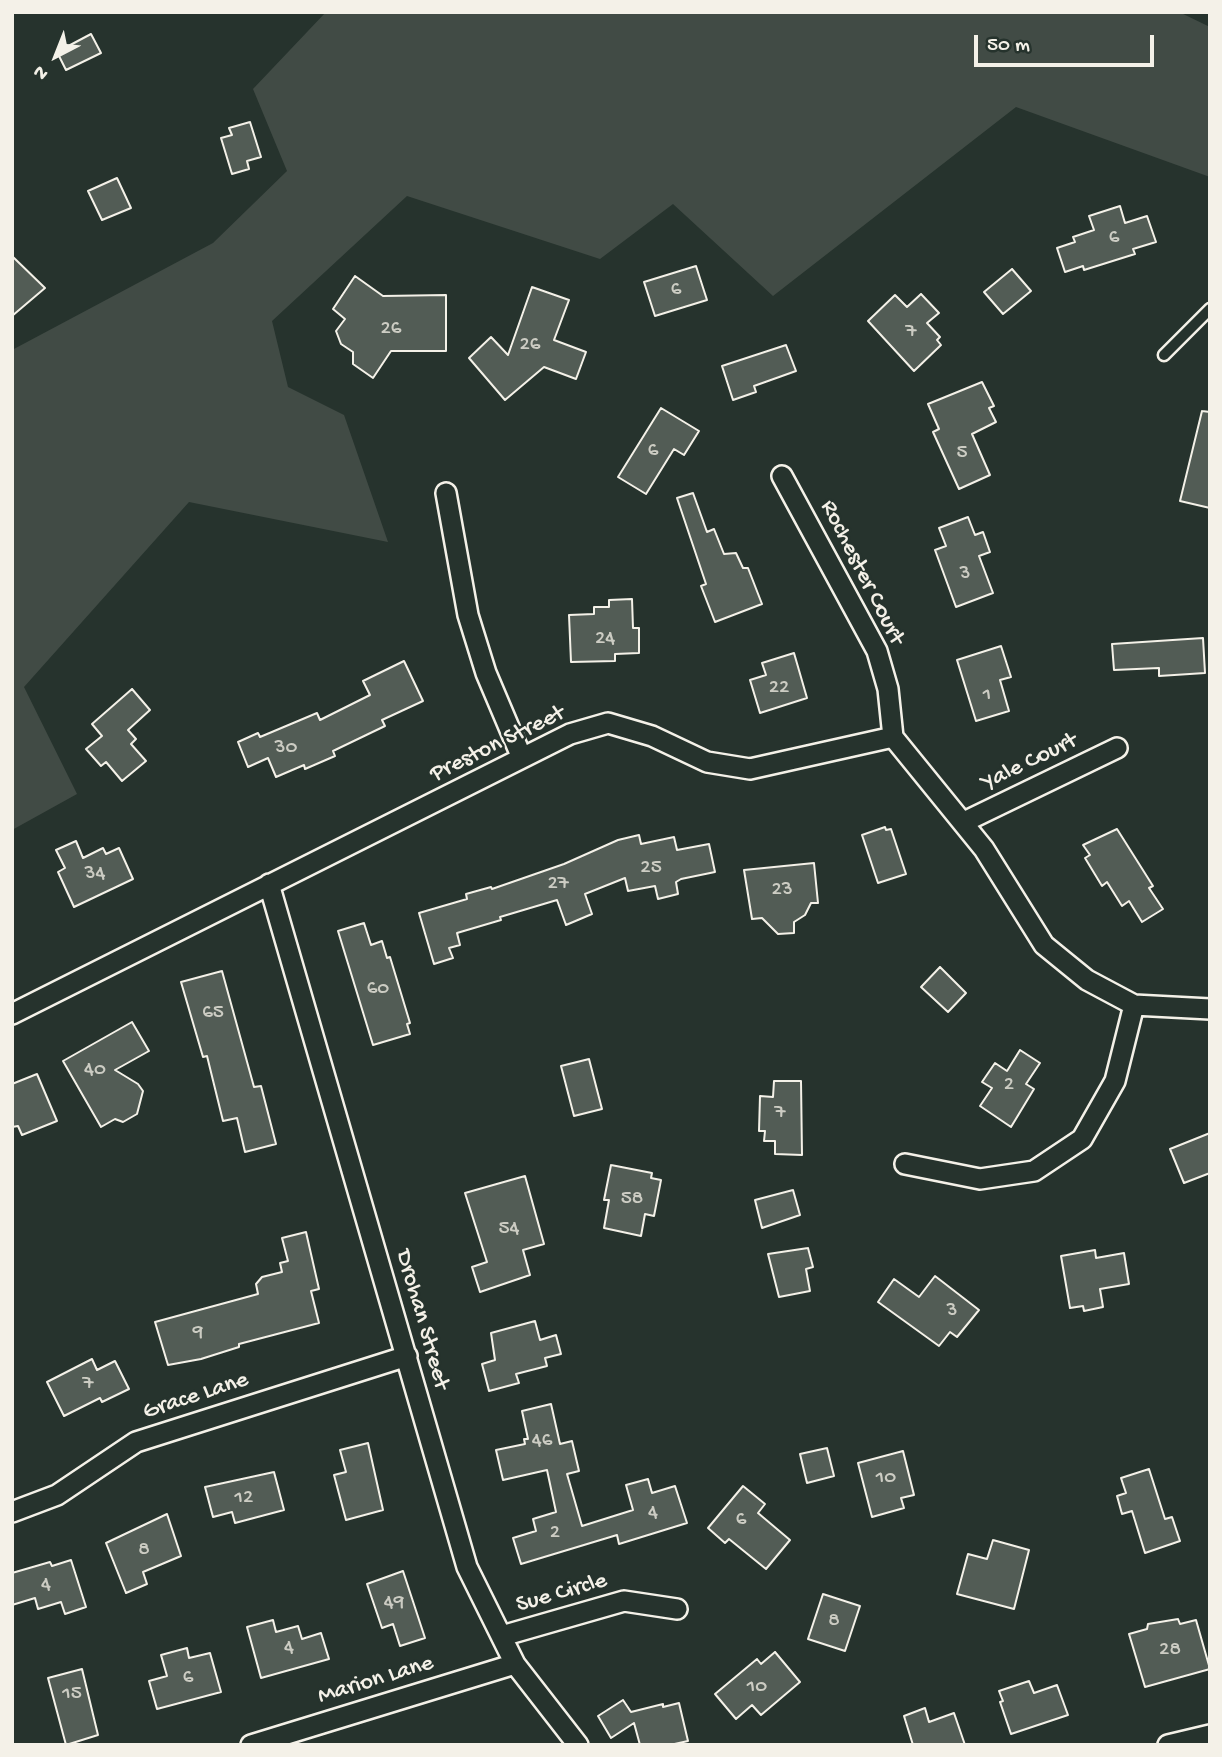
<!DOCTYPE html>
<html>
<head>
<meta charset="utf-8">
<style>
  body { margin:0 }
  #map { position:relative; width:1222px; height:1757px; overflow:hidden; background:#26332d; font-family:"Gochi Hand",sans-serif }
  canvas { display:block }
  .frame { position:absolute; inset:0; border:14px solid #f4f1e8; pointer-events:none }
  .north { position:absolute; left:21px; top:21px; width:70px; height:70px; -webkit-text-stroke:5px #26332d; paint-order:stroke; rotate:222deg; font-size:19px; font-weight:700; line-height:28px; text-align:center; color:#f4f1e8 }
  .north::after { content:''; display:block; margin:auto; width:24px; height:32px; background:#f4f1e8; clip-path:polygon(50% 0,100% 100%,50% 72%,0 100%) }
  .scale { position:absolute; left:974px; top:35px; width:180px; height:32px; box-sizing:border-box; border:4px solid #f4f1e8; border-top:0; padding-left:9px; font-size:21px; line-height:24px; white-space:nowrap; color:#f4f1e8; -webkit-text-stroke:5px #26332d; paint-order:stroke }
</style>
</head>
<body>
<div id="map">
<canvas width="1222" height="1757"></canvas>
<div class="frame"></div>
<div class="north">N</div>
<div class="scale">50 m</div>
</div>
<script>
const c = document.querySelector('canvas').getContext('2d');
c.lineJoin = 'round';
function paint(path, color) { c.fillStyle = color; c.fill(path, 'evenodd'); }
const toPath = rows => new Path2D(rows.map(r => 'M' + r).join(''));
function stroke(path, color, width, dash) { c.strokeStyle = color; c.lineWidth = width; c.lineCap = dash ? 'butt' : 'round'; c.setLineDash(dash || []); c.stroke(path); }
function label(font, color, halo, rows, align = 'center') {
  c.font = font + ' "Gochi Hand",sans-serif'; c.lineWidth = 5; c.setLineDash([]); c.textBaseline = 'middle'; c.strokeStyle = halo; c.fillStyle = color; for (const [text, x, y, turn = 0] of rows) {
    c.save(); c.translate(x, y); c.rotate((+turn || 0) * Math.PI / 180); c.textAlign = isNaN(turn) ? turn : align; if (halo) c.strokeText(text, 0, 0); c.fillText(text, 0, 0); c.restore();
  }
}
const green = toPath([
  [326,12,1179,12,1210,27,1210,177,1016,107,773,296,673,204,600,259,407,196,272,321,288,387,344,415,388,542,189,502,24,687,77,794,12,830,12,350,213,243,287,171,253,89]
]);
const building = toPath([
  [91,34,101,53,66,70,57,52,91,34],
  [250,122,261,157,247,161,249,169,232,174,221,138,232,135,229,128,250,122],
  [117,178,131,208,102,220,88,191,117,178],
  [1120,206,1125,223,1147,216,1156,242,1133,249,1135,254,1084,270,1083,266,1065,272,1057,248,1075,242,1073,237,1094,230,1089,216,1120,206],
  [12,256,45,288,12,316,12,256],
  [696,266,707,300,655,316,644,282,696,266],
  [1012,269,1031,291,1003,314,984,292,1012,269],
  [355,276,383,296,446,295,446,351,391,351,373,378,353,364,353,352,341,344,336,331,345,319,333,309,355,276],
  [532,287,569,300,554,340,586,352,576,379,544,367,505,400,469,358,491,337,508,355,532,287],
  [921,294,939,313,927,323,940,337,937,340,941,345,914,371,868,321,895,295,907,307,921,294],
  [786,345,796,371,754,386,756,392,733,400,722,366,786,345],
  [982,382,994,406,989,408,996,422,972,434,990,475,959,489,933,432,939,429,928,404,982,382],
  [661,408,699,431,684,455,674,449,646,494,618,477,661,408],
  [1202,411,1210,412,1210,508,1180,501,1202,411],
  [693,493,707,532,714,529,724,554,736,553,743,568,748,568,762,604,715,622,701,586,706,584,677,498,693,493],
  [968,517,975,535,983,532,990,552,979,556,993,593,956,607,935,550,946,546,939,528,968,517],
  [632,599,633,628,639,628,639,653,615,654,615,661,571,662,569,615,594,614,594,607,609,607,609,600,632,599],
  [1203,638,1205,673,1159,676,1159,668,1114,670,1112,644,1203,638],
  [1001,646,1011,677,1000,680,1009,711,976,721,957,660,1001,646],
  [794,653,807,698,760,713,750,680,766,675,762,663,794,653],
  [404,661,423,701,382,720,385,726,333,751,335,756,305,769,304,765,276,777,268,758,248,767,238,742,258,733,260,737,317,713,320,720,370,695,363,681,404,661],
  [132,689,150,710,128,730,136,739,131,744,146,761,122,781,106,762,101,766,86,749,102,736,92,724,132,689],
  [885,827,886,830,891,829,906,874,878,883,862,835,885,827],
  [1117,829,1153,886,1149,888,1163,909,1142,922,1129,901,1122,906,1107,882,1102,886,1085,858,1090,855,1083,845,1117,829],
  [639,835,641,844,674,837,677,850,709,844,715,872,681,879,676,882,678,894,658,899,655,886,628,891,625,878,585,894,592,914,566,925,557,900,500,917,501,920,457,933,460,945,449,948,453,958,434,964,419,913,467,899,466,894,491,887,492,889,564,864,618,840,639,835],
  [76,841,83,858,103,848,106,854,119,848,133,879,74,907,58,872,65,868,56,850,76,841],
  [814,863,818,903,811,903,805,915,794,922,794,933,778,934,762,918,752,919,744,870,814,863],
  [364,923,371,945,382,941,387,958,390,957,410,1023,407,1024,410,1034,373,1045,338,931,364,923],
  [940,967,966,993,948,1012,921,987,940,967],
  [222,971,254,1087,261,1086,276,1144,245,1152,237,1118,223,1121,207,1056,203,1057,181,982,222,971],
  [132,1022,149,1051,115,1070,138,1084,143,1091,137,1114,123,1122,115,1119,101,1127,63,1061,132,1022],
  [1020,1050,1040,1063,1026,1084,1034,1089,1011,1127,980,1106,992,1088,982,1082,995,1063,1007,1071,1020,1050],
  [589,1059,602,1109,574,1116,561,1066,589,1059],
  [37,1074,57,1121,22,1135,18,1126,12,1127,12,1084,37,1074],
  [774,1081,801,1081,802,1155,775,1154,775,1141,764,1141,765,1131,759,1131,760,1096,773,1097,774,1081],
  [1210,1133,1210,1173,1184,1183,1170,1149,1210,1133],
  [611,1165,652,1173,651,1178,661,1180,654,1216,645,1214,641,1236,604,1228,609,1200,604,1200,611,1165],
  [525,1176,544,1244,523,1250,530,1275,480,1292,472,1267,487,1262,465,1193,525,1176],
  [793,1190,800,1215,762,1228,755,1200,793,1190],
  [306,1232,319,1289,311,1291,319,1323,239,1344,239,1347,201,1359,168,1365,155,1322,258,1294,256,1284,262,1277,282,1272,280,1263,288,1261,282,1238,306,1232],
  [808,1248,813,1267,806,1269,810,1291,779,1297,768,1254,808,1248],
  [1095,1250,1096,1258,1124,1253,1129,1284,1100,1289,1103,1307,1084,1311,1083,1306,1070,1308,1061,1256,1095,1250],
  [935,1276,979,1310,957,1337,950,1332,939,1346,878,1302,894,1279,919,1297,935,1276],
  [535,1321,540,1340,556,1335,561,1354,545,1358,547,1366,516,1374,519,1383,489,1391,482,1364,495,1360,491,1333,535,1321],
  [92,1359,97,1370,115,1361,129,1389,102,1402,100,1398,64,1416,47,1382,92,1359],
  [551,1404,560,1444,572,1441,579,1471,567,1474,582,1526,633,1510,626,1485,648,1479,652,1493,675,1486,687,1523,619,1544,617,1535,521,1564,513,1538,536,1531,533,1519,556,1512,547,1470,503,1480,496,1450,525,1444,524,1439,528,1439,522,1411,551,1404],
  [368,1443,383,1510,346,1520,334,1475,346,1472,340,1450,368,1443],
  [827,1448,834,1476,807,1483,800,1454,827,1448],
  [903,1451,914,1495,901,1498,904,1508,872,1517,858,1463,903,1451],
  [1149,1469,1165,1519,1172,1517,1180,1541,1145,1553,1132,1511,1122,1514,1117,1496,1126,1493,1121,1478,1149,1469],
  [274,1472,284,1510,235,1523,232,1512,213,1517,205,1487,274,1472],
  [743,1486,765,1504,758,1513,790,1540,766,1569,729,1539,725,1543,708,1528,743,1486],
  [167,1514,181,1556,143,1572,147,1584,126,1593,106,1543,167,1514],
  [993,1540,1029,1550,1014,1609,957,1594,968,1554,987,1559,993,1540],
  [71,1560,86,1607,65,1614,61,1602,38,1609,35,1598,12,1605,12,1573,50,1562,52,1566,71,1560],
  [403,1571,425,1638,400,1646,393,1624,382,1628,367,1584,403,1571],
  [823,1594,860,1606,845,1651,808,1639,823,1594],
  [1178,1619,1180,1624,1196,1620,1210,1669,1145,1687,1129,1634,1147,1629,1148,1624,1178,1619],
  [273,1620,276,1632,298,1626,302,1639,321,1633,329,1659,261,1678,247,1627,273,1620],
  [187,1648,189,1658,210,1653,221,1692,157,1709,149,1681,167,1676,161,1655,187,1648],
  [775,1652,800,1682,761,1715,752,1705,736,1719,715,1694,757,1659,761,1664,775,1652],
  [82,1669,98,1735,66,1745,48,1678,82,1669],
  [1029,1681,1034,1693,1057,1685,1068,1715,1011,1734,1000,1702,1003,1701,999,1691,1029,1681],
  [623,1700,631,1712,663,1704,663,1707,679,1703,688,1741,670,1745,640,1745,634,1723,611,1738,598,1716,623,1700],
  [925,1708,929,1722,954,1713,965,1745,913,1745,904,1716,925,1708]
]);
const service = toPath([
  [1164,355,1210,309]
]);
const minor = toPath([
  [782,476,877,651,888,689,893,737],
  [446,493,468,615,486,673,522,758],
  [964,822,1117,748],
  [269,884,467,1567,515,1664,578,1745],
  [12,1014,570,734,608,723,652,736,707,762,750,769,893,737,984,849,1044,945,1087,980,1134,1005,1210,1009],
  [905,1164,980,1179,1034,1171,1082,1139,1115,1081,1134,1005],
  [12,1512,57,1495,136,1442,407,1356],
  [502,1636,624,1601,677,1609],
  [251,1745,515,1664],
  [1168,1745,1210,1735]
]);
const numberNames = [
  ["6",1114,239],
  ["6",676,291],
  ["26",391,330],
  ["7",911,333],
  ["26",530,346],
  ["6",653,452],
  ["5",962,454],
  ["3",965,575],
  ["24",605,640],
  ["22",779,689],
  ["1",987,696],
  ["30",286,749],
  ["25",651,869],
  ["34",95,875],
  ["27",558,885],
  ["23",782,891],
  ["60",378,990],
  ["65",213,1014],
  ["40",95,1071],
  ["2",1009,1086],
  ["7",780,1114],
  ["58",632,1200],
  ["54",509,1230],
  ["3",952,1312],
  ["9",198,1334],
  ["7",88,1385],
  ["46",542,1442],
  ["10",886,1479],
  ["12",244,1499],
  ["4",653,1514],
  ["6",741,1521],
  ["2",555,1534],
  ["8",144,1551],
  ["4",46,1586],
  ["49",394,1604],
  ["8",834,1622],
  ["4",289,1649],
  ["28",1170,1651],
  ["6",188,1679],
  ["10",757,1688],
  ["15",72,1695]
];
const streetNames = [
  ["Rochester Court",861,573,63],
  ["Preston Street",498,745,-26],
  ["Yale Court",1030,763,-26],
  ["Drohan Street",421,1320,74],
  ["Grace Lane",196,1397,-18],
  ["Sue Circle",562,1594,-16],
  ["Marion Lane",376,1681,-17]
];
paint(green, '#414b45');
paint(building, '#525c55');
stroke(building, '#f4f1e8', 2);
stroke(service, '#f4f1e8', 15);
stroke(minor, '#f4f1e8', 24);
stroke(service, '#26332d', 10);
stroke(minor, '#26332d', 19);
label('21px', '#ccccc3', null, numberNames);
label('24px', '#f4f1e8', '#26332d', streetNames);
</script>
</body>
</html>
